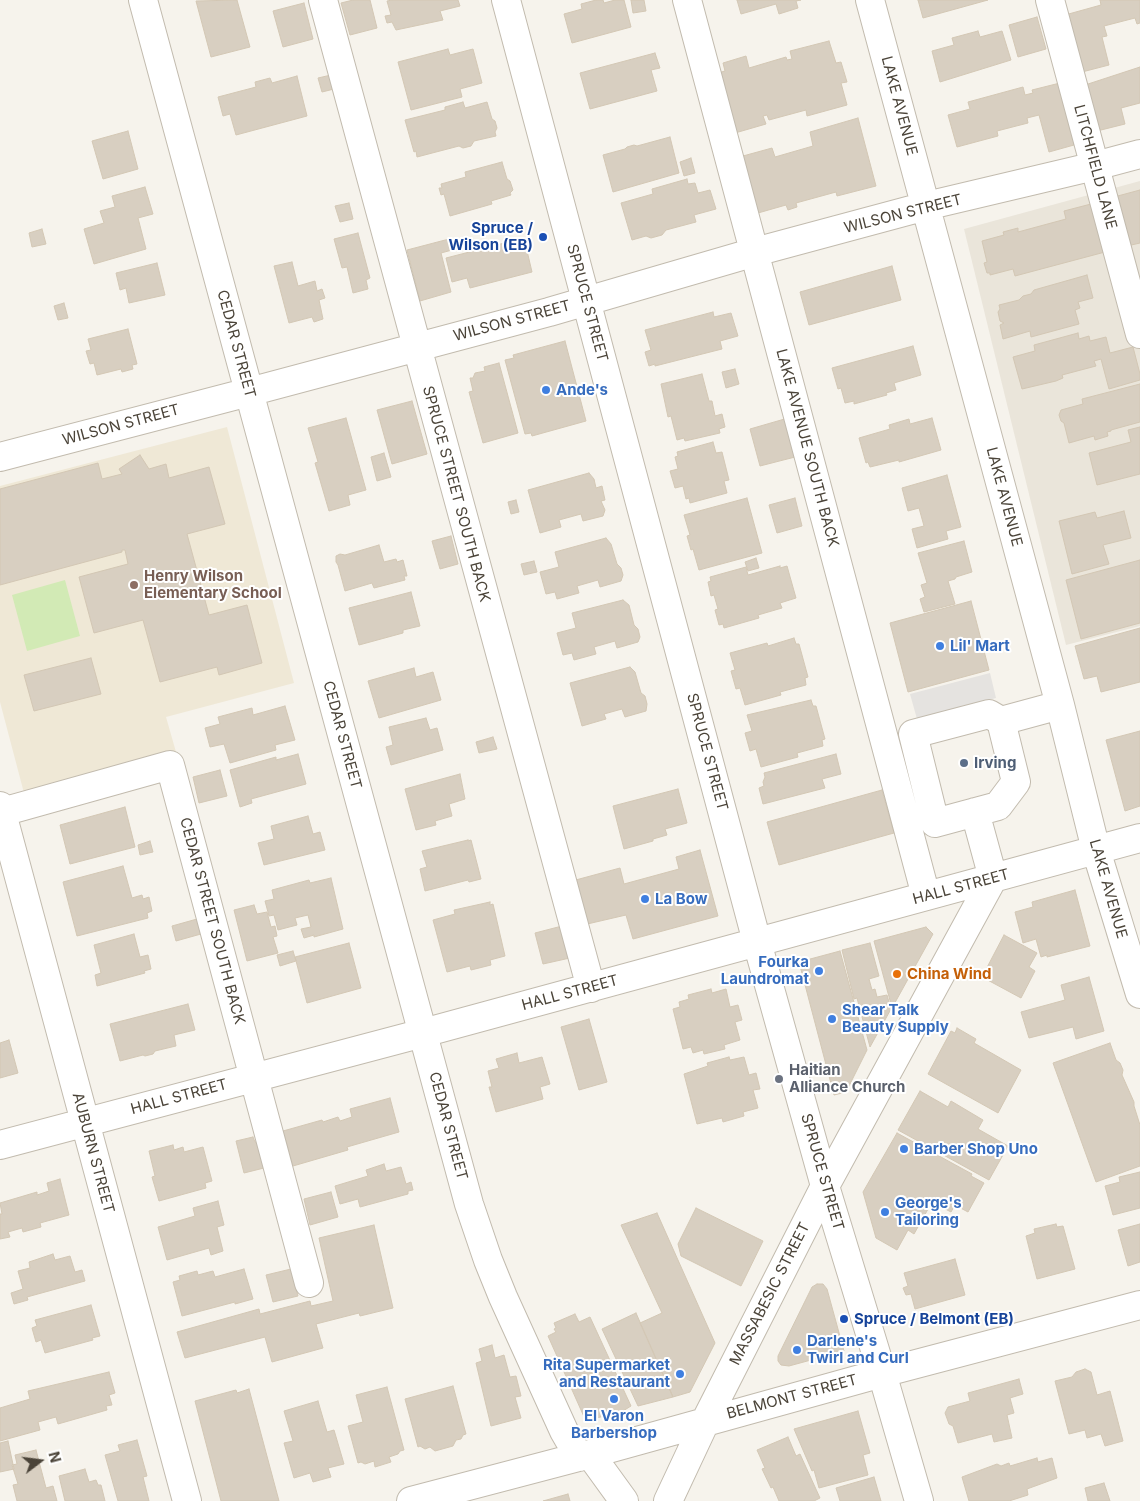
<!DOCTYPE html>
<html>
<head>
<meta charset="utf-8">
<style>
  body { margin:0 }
  #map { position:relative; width:1140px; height:1501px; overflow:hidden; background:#f6f3ec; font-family:Inter,sans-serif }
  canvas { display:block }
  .north { position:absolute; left:15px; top:1436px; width:50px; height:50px; -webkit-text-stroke:4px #fff; paint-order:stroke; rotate:75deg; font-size:14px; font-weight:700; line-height:20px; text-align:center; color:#4b4439 }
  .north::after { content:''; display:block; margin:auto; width:18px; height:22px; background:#4b4439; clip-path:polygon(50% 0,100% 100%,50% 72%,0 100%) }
</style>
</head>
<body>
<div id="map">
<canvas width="1140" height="1501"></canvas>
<div class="north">N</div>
</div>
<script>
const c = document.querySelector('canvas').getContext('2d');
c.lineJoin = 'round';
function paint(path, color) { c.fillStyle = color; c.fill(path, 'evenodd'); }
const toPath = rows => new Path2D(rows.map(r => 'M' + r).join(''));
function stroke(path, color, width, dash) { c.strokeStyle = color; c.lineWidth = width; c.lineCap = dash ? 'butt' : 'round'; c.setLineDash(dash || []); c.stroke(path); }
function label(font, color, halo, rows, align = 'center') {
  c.font = font + ' Inter,sans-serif'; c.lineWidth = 4; c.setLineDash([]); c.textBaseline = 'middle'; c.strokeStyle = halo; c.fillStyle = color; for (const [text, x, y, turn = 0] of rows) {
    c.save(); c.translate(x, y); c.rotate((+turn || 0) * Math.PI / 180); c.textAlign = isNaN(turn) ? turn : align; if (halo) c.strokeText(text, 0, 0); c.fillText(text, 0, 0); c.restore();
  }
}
const residential = toPath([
  [1140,181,1140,626,1066,645,964,229]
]);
const education = toPath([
  [227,427,294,683,166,717,176,752,24,793,0,702,0,486]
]);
const green = toPath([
  [65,580,80,636,27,651,12,595]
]);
const parking = toPath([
  [990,673,996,698,917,719,910,694]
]);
const building = toPath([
  [237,0,250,47,211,57,196,1,237,0],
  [353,0,370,0,377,28,350,35,341,3,353,0],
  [392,0,458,0,460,6,440,11,443,20,396,30,392,22,387,23,385,16,391,15,387,1,392,0],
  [596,0,603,0,604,3,615,0,624,0,631,27,572,43,564,14,582,9,581,4,596,0],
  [631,0,644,0,646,11,633,13,631,0],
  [737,0,801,0,796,1,798,8,779,14,776,4,741,14,737,0],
  [918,0,988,0,923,18,918,0],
  [1100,0,1140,0,1140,23,1137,24,1135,18,1104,26,1107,36,1102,37,1109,65,1082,72,1065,15,1101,5,1100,0],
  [304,3,313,39,283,47,273,11,304,3],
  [1037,17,1046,49,1018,57,1009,25,1037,17],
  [978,31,980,37,1002,31,1011,60,940,82,932,51,954,45,952,38,978,31],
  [829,41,836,63,841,62,847,82,841,83,847,105,807,116,806,110,769,120,767,115,763,116,766,124,735,133,718,73,725,71,723,63,746,56,749,68,786,57,787,60,792,59,790,51,829,41],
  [448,49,450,55,473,49,482,83,460,89,462,97,411,110,398,62,448,49],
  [655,53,660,68,651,70,657,91,590,109,580,73,655,53],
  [1140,67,1140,103,1121,108,1125,124,1097,131,1085,85,1140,67],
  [331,75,334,89,322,92,318,78,331,75],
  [297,76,307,116,236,135,230,114,223,116,218,97,256,87,255,82,270,78,272,83,297,76],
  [1060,83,1074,135,1074,145,1049,152,1039,115,1027,118,1028,123,997,131,998,136,957,147,948,115,970,109,968,102,1023,87,1025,95,1033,93,1032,90,1060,83],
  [463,102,465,108,487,102,492,119,495,121,497,128,495,132,496,136,474,141,471,146,463,148,459,146,417,157,416,151,414,152,405,120,445,110,445,107,463,102],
  [858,118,876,186,837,196,836,192,796,203,797,207,788,210,786,205,758,213,743,156,772,148,775,157,813,146,810,132,858,118],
  [128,131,138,169,103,179,92,141,128,131],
  [670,137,679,173,613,192,603,155,625,149,627,147,634,145,637,146,670,137],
  [691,158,695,173,684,176,680,162,691,158],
  [502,162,507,179,510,181,513,190,510,193,511,195,491,201,492,204,450,216,444,194,441,195,439,188,442,188,441,184,466,177,465,172,502,162],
  [687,179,688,184,695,183,698,193,710,190,716,209,694,215,696,222,666,230,662,235,651,238,646,236,632,240,621,203,653,194,652,189,687,179],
  [145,187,153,214,138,218,146,249,94,264,84,229,104,223,100,211,115,207,112,196,145,187],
  [1140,190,1140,243,1127,246,1114,197,1140,190],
  [349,203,353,219,340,222,335,206,349,203],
  [1091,204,1105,252,1015,276,1013,269,990,275,990,273,987,273,984,263,987,262,982,241,1004,235,1003,232,1018,228,1018,232,1066,219,1064,211,1091,204],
  [42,229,46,244,32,247,29,233,42,229],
  [358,233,370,278,366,280,368,289,353,293,347,267,342,268,334,239,358,233],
  [524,238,532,272,470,288,467,278,452,282,446,258,524,238],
  [449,239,452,250,441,253,451,292,420,301,407,250,449,239],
  [292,262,298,286,315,281,317,291,322,289,325,298,319,300,323,319,314,322,312,317,289,323,274,266,292,262],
  [157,263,165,295,129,303,126,288,120,290,116,273,157,263],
  [892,266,901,300,809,325,800,292,892,266],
  [1087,275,1093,298,1078,302,1080,308,1075,310,1079,324,1031,337,1030,331,1003,339,1000,325,1004,323,1000,321,998,312,1000,309,999,305,1019,300,1023,296,1031,294,1034,290,1087,275],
  [64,303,68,318,58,320,54,306,64,303],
  [713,312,714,317,731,313,738,336,720,341,722,349,655,366,655,364,649,366,645,352,651,350,645,330,713,312],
  [128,329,137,364,132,365,133,369,122,372,121,369,97,375,94,363,90,364,86,351,91,350,88,339,128,329],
  [1078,333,1079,339,1089,336,1090,341,1106,337,1110,353,1133,347,1140,374,1140,380,1109,389,1101,359,1094,361,1096,366,1062,375,1063,378,1056,381,1022,389,1013,357,1035,351,1034,345,1078,333],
  [565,341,586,421,532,436,531,433,525,434,505,360,514,358,513,355,565,341],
  [913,346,921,375,894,383,896,390,886,393,887,395,854,404,854,401,845,403,841,388,838,389,832,368,913,346],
  [499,363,518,433,483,443,469,392,473,391,470,378,473,378,475,373,485,371,484,367,499,363],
  [735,369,739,384,726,388,722,372,735,369],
  [702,374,709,401,712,401,715,416,722,414,725,427,719,429,720,433,685,441,684,438,677,440,671,416,668,417,661,384,702,374],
  [1140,384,1140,422,1111,430,1111,431,1107,432,1108,436,1095,440,1094,436,1069,443,1064,423,1061,421,1059,415,1061,410,1083,404,1082,399,1140,384],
  [412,401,427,454,392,464,377,410,412,401],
  [346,418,366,490,348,495,350,505,329,511,315,463,318,462,308,428,346,418],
  [788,418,799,456,760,466,750,429,788,418],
  [932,418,941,450,899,462,899,460,870,467,868,462,866,463,859,438,890,429,889,425,909,419,910,424,932,418],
  [1140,427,1140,474,1097,485,1089,453,1131,442,1128,430,1140,427],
  [713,442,716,453,722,452,729,480,724,481,727,493,690,503,689,498,686,499,683,486,675,488,670,471,678,469,675,457,678,456,677,452,713,442],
  [384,453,391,477,377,481,371,457,384,453],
  [140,455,149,469,166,464,169,478,209,467,225,524,187,534,209,615,247,605,262,663,219,675,217,667,160,682,143,620,94,633,79,577,128,564,125,550,122,550,122,552,0,585,0,489,98,463,102,479,122,474,119,469,140,455],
  [589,473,594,479,596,488,602,486,605,500,601,501,605,510,603,516,583,521,581,514,559,520,561,527,540,533,528,490,589,473],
  [947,475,961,527,946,531,948,539,917,548,912,529,924,526,919,508,908,511,902,488,947,475],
  [747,498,762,553,699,570,693,549,691,550,687,536,690,535,684,515,747,498],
  [795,498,802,526,777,533,769,505,795,498],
  [516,500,519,512,511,514,508,502,516,500],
  [1124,511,1131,538,1103,545,1109,564,1072,574,1059,521,1095,512,1097,518,1124,511],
  [451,536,458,564,440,569,432,541,451,536],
  [606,538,611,544,617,564,621,568,623,575,621,581,600,587,598,580,577,586,579,593,557,599,555,592,546,594,540,572,559,567,555,552,606,538],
  [964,541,972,572,956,577,955,579,948,581,955,604,924,612,920,599,925,597,921,585,927,583,918,553,964,541],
  [379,545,384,562,396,559,397,562,403,560,407,576,404,576,405,580,374,588,372,583,345,591,338,565,336,562,336,556,340,554,345,555,379,545],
  [756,558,759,568,748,571,745,562,756,558],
  [1140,560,1140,623,1081,639,1066,580,1140,560],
  [534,561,537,572,524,575,521,564,534,561],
  [780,566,780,568,787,566,796,598,780,603,782,608,758,615,759,618,724,628,723,624,719,625,715,610,718,609,714,595,711,596,708,582,711,581,710,577,746,567,748,575,780,566],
  [411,592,420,626,403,630,403,633,359,645,349,608,411,592],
  [623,600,629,605,634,625,638,629,640,637,638,642,617,648,615,641,594,647,596,654,574,660,572,653,563,655,557,633,576,628,572,613,623,600],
  [971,601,989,670,908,692,890,623,971,601],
  [1140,628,1140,682,1101,692,1097,676,1084,679,1075,646,1140,628],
  [794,638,796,644,799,644,808,677,805,678,806,685,780,692,781,695,745,705,740,688,736,689,731,671,735,670,730,653,767,643,768,646,794,638],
  [91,658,101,694,34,711,24,675,91,658],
  [630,667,635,672,641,693,645,696,647,704,646,711,625,717,622,709,604,714,606,719,582,726,570,683,630,667],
  [414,668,416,677,433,672,441,700,379,718,368,681,414,668],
  [811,700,813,706,816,706,825,739,822,740,823,746,797,753,798,757,761,767,756,749,750,751,745,733,752,731,747,715,811,700],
  [285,706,295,740,275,745,276,750,230,763,224,744,210,747,205,728,220,724,218,717,252,708,253,715,285,706],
  [426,718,430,730,437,728,443,750,391,765,386,747,393,745,389,727,426,718],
  [1140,731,1140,806,1125,811,1106,740,1140,731],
  [493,737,497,749,479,753,476,742,493,737],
  [298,754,306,784,251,799,252,803,240,807,230,770,276,757,276,760,298,754],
  [836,754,841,774,822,779,825,788,763,804,759,788,764,786,763,782,765,777,764,773,836,754],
  [220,770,227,796,199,803,193,777,220,770],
  [460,774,465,799,449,804,452,816,435,821,436,825,416,830,405,789,460,774],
  [678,789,687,823,665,829,667,835,653,839,653,841,624,849,613,806,678,789],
  [882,790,894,833,779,865,767,822,882,790],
  [125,807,135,847,70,864,60,825,125,807],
  [308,816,313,834,320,832,325,850,264,865,258,843,274,839,271,826,308,816],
  [468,840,468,841,471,840,481,879,469,882,468,880,425,891,420,869,427,867,422,851,468,840],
  [150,841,153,852,140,855,138,845,150,841],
  [700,850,718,916,633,939,626,915,583,925,572,881,620,868,624,884,679,869,676,857,700,850],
  [123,866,132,898,142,895,143,899,149,897,152,911,147,913,148,918,77,936,63,882,123,866],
  [331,878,343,929,314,937,314,935,304,938,301,929,311,927,308,915,295,918,297,925,278,930,274,915,269,916,265,901,274,899,272,890,309,880,310,883,331,878],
  [1075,890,1090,946,1047,957,1047,955,1041,957,1036,939,1023,943,1015,912,1033,907,1032,902,1075,890],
  [490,902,490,905,493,904,505,956,490,960,491,965,471,970,470,966,447,972,433,920,455,914,454,910,490,902],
  [254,905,257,914,267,912,271,927,275,926,277,936,273,937,278,953,247,961,234,910,254,905],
  [197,919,201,934,176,941,172,926,197,919],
  [562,926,570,958,543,964,535,933,562,926],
  [926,927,933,934,892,1008,874,941,926,927],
  [134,934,140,957,148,955,151,969,144,971,145,973,97,986,95,975,101,973,94,945,134,934],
  [1004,935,1037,953,1029,967,1035,971,1021,998,982,977,1004,935],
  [349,943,361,988,307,1003,295,957,349,943],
  [870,943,879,976,869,979,872,990,875,989,877,997,887,995,891,1009,870,1047,857,998,854,999,842,950,870,943],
  [293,951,296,961,280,966,277,955,293,951],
  [840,951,867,1050,846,1092,834,1095,799,962,840,951],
  [1089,977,1104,1031,1076,1039,1073,1027,1029,1038,1021,1012,1065,1000,1061,985,1089,977],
  [711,989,712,993,726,989,730,1007,738,1005,742,1020,735,1022,740,1040,724,1045,725,1049,704,1054,703,1050,693,1053,691,1047,683,1049,673,1009,680,1007,679,1002,689,999,688,995,711,989],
  [188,1004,195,1030,174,1035,176,1046,155,1051,153,1054,145,1056,143,1055,120,1061,110,1024,188,1004],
  [589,1019,607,1082,579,1090,561,1027,589,1019],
  [957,1028,976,1039,974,1043,1021,1070,998,1113,928,1074,951,1031,955,1033,957,1028],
  [9,1040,18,1073,0,1078,0,1043,9,1040],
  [1110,1043,1116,1060,1120,1063,1123,1070,1122,1075,1134,1102,1134,1106,1140,1125,1140,1166,1096,1182,1053,1063,1110,1043],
  [517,1053,519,1063,542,1057,550,1084,540,1087,543,1099,496,1112,489,1087,492,1087,488,1071,499,1068,496,1059,517,1053],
  [729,1057,730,1060,744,1057,749,1075,756,1073,760,1089,753,1090,758,1108,743,1112,744,1116,723,1122,722,1118,697,1124,684,1074,708,1066,707,1063,729,1057],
  [920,1091,948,1107,951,1101,983,1120,978,1129,1008,1146,989,1180,898,1130,920,1091],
  [390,1098,399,1132,347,1147,348,1150,293,1166,283,1131,322,1120,323,1122,338,1117,340,1121,352,1117,350,1109,390,1098],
  [897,1133,972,1174,971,1176,984,1183,968,1212,955,1205,951,1212,932,1202,914,1234,908,1230,897,1250,876,1238,863,1192,897,1133],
  [253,1137,255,1142,257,1142,264,1168,244,1173,236,1141,253,1137],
  [173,1145,174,1150,183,1147,184,1152,203,1147,212,1181,205,1183,206,1188,159,1201,152,1177,155,1176,149,1151,173,1145],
  [384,1164,386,1171,401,1167,406,1184,411,1182,413,1190,408,1191,408,1194,360,1207,358,1199,340,1204,335,1186,368,1176,366,1170,384,1164],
  [1140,1172,1140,1208,1113,1215,1105,1186,1120,1182,1119,1177,1140,1172],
  [60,1179,69,1215,40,1223,41,1227,23,1232,22,1228,8,1232,10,1237,0,1239,0,1214,2,1214,0,1203,37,1192,37,1195,49,1191,47,1183,60,1179],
  [331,1192,338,1217,310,1225,304,1199,331,1192],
  [218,1201,224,1225,217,1227,223,1251,211,1255,209,1248,167,1260,158,1227,195,1216,193,1208,218,1201],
  [696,1208,763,1241,741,1286,681,1256,678,1244,696,1208],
  [657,1213,715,1343,690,1392,673,1397,640,1323,662,1313,621,1225,657,1213],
  [1056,1224,1057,1227,1063,1226,1075,1269,1037,1279,1026,1236,1035,1233,1034,1229,1056,1224],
  [1140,1224,1140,1262,1128,1266,1118,1230,1140,1224],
  [374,1225,393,1308,360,1316,359,1313,316,1324,323,1348,272,1362,265,1337,185,1358,177,1332,259,1309,260,1314,310,1301,311,1306,333,1301,319,1238,374,1225],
  [53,1254,55,1260,70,1256,75,1272,82,1270,85,1281,27,1297,28,1300,14,1304,11,1293,23,1289,18,1271,30,1268,29,1262,53,1254],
  [955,1259,965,1295,915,1309,911,1294,906,1295,903,1288,908,1286,904,1273,955,1259],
  [244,1269,253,1299,235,1304,235,1302,182,1316,173,1282,180,1280,179,1276,197,1271,198,1275,213,1271,215,1277,244,1269],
  [291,1269,298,1296,273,1302,266,1275,291,1269],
  [817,1284,823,1284,827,1289,844,1351,789,1366,781,1365,778,1361,778,1356,812,1287,817,1284],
  [91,1305,100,1336,92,1338,93,1340,45,1353,41,1340,36,1342,32,1328,37,1326,35,1320,91,1305],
  [636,1313,673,1397,638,1406,602,1329,636,1313],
  [575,1314,579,1322,590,1317,631,1406,623,1411,593,1419,585,1419,548,1336,556,1332,554,1329,556,1328,554,1323,575,1314],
  [492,1345,495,1358,504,1355,510,1377,516,1376,521,1396,515,1397,521,1418,491,1426,476,1363,482,1361,479,1349,492,1345],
  [1085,1369,1091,1372,1097,1395,1110,1391,1123,1441,1105,1446,1101,1434,1087,1438,1085,1430,1069,1434,1055,1381,1072,1377,1076,1372,1085,1369],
  [109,1372,115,1393,109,1395,112,1405,106,1406,107,1410,58,1424,56,1417,38,1422,40,1430,0,1441,0,1408,30,1399,28,1391,109,1372],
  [1019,1379,1023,1394,1010,1398,1014,1413,1007,1415,1012,1438,994,1442,992,1434,958,1443,953,1426,949,1424,945,1413,948,1407,970,1401,968,1393,1019,1379],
  [453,1386,466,1434,463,1435,461,1439,456,1440,453,1446,435,1451,430,1447,425,1449,420,1446,418,1447,405,1399,453,1386],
  [387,1387,404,1450,400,1451,398,1454,389,1457,391,1462,375,1467,374,1461,365,1464,361,1462,358,1463,348,1426,363,1422,356,1395,387,1387],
  [249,1389,279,1501,221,1501,195,1401,236,1390,237,1393,249,1389],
  [318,1401,327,1432,334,1430,344,1464,328,1468,331,1477,313,1482,310,1473,294,1478,284,1443,293,1441,284,1411,318,1401],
  [858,1411,870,1453,863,1455,868,1475,819,1488,814,1470,812,1471,794,1429,858,1411],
  [788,1437,796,1456,800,1454,820,1498,814,1501,779,1501,773,1487,771,1488,762,1469,765,1468,757,1450,788,1437],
  [137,1440,147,1476,143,1477,149,1501,118,1501,105,1455,120,1451,118,1445,137,1440],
  [8,1441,14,1469,0,1472,0,1443,8,1441],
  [36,1450,46,1488,53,1486,57,1501,17,1501,13,1485,18,1484,12,1465,17,1464,15,1455,36,1450],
  [1037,1458,1038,1462,1052,1458,1057,1478,1027,1489,1028,1495,1009,1501,969,1501,962,1477,997,1464,1001,1466,1009,1463,1010,1466,1037,1458],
  [85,1469,89,1482,96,1480,98,1485,101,1485,105,1501,65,1501,59,1476,85,1469],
  [874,1477,881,1501,840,1501,836,1488,874,1477],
  [1104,1483,1110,1501,1088,1501,1085,1488,1104,1483],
  [568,1494,570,1501,543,1501,568,1494]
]);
const minor = toPath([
  [143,0,469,1204,488,1260,503,1297,564,1431,579,1457],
  [323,0,591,988],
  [506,0,757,942,825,1186,882,1373,919,1501],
  [687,0,926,896],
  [870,0,1060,705,1096,850,1140,994],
  [1050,0,1140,334],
  [0,457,249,392,549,312,755,252,926,206,1095,166,1140,154],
  [1001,721,1016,782,998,806,935,823,913,734,989,714,1001,721,1060,705],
  [0,806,187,1501],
  [2,812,170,765,309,1283],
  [975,812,993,878],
  [0,1145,423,1033,1140,838],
  [590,1454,624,1501],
  [411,1501,590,1454,882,1373,1140,1305],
  [668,1501,706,1420,825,1186,993,878]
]);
const markers = [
  [543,237,5,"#1a4fb4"],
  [546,390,5,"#3f7fe0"],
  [134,585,5,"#8d6e63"],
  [940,646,5,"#3f7fe0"],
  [964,763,5,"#5c6f8a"],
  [645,899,5,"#3f7fe0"],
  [819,971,5,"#3f7fe0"],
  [897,974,5,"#e8710a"],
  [832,1019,5,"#3f7fe0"],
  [779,1079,5,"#6b7280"],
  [904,1149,5,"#3f7fe0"],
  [885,1212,5,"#3f7fe0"],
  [844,1319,5,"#1a4fb4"],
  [797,1350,5,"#3f7fe0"],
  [680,1374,5,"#3f7fe0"],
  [614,1399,5,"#3f7fe0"]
];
const streetNames = [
  ["LAKE AVENUE",899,106,75],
  ["LITCHFIELD LANE",1095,167,75],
  ["WILSON STREET",903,214,-14],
  ["SPRUCE STREET",587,303,75],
  ["WILSON STREET",512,321,-15],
  ["CEDAR STREET",236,344,75],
  ["WILSON STREET",121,425,-15],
  ["LAKE AVENUE SOUTH BACK",807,448,75],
  ["SPRUCE STREET SOUTH BACK",456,494,75],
  ["LAKE AVENUE",1004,497,75],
  ["CEDAR STREET",342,735,75],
  ["SPRUCE STREET",707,752,75],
  ["HALL STREET",961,887,-15],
  ["LAKE AVENUE",1108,889,74],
  ["CEDAR STREET SOUTH BACK",212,921,75],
  ["HALL STREET",570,993,-15],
  ["HALL STREET",179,1097,-15],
  ["CEDAR STREET",448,1126,75],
  ["AUBURN STREET",93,1153,75],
  ["SPRUCE STREET",822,1172,74],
  ["MASSABESIC STREET",770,1294,-63],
  ["BELMONT STREET",792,1397,-15]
];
const transitNames = [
  ["Spruce /",533,228],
  ["Wilson (EB)",533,245],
  ["Spruce / Belmont (EB)",854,1319,"left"]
];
const shopNames = [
  ["Ande's",556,390],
  ["Lil' Mart",950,646],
  ["La Bow",655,899],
  ["Fourka",809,962,"right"],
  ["Laundromat",809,979,"right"],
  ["Shear Talk",842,1010],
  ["Beauty Supply",842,1027],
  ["Barber Shop Uno",914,1149],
  ["George's",895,1203],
  ["Tailoring",895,1220],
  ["Darlene's",807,1341],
  ["Twirl and Curl",807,1358],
  ["Rita Supermarket",670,1365,"right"],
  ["and Restaurant",670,1382,"right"],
  ["El Varon",614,1416,"center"],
  ["Barbershop",614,1433,"center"]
];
const educationNames = [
  ["Henry Wilson",144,576],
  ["Elementary School",144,593]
];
const serviceNames = [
  ["Irving",974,763]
];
const foodNames = [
  ["China Wind",907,974]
];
const worshipNames = [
  ["Haitian",789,1070],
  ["Alliance Church",789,1087]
];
paint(residential, '#eae5da');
paint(education, '#efe8d6');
paint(green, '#d2eab5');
paint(parking, '#e5e3e0');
paint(building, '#d8cfc1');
stroke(building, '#d3c7b4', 1);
stroke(minor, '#c2bbae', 30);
stroke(minor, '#fff', 28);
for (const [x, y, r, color] of markers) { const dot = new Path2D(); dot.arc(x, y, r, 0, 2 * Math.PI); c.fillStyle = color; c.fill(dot); stroke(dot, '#fff', 2); }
label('15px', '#4b4439', '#fff', streetNames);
label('bold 15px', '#164399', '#fff', transitNames, 'right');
label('bold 15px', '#366cbe', '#fff', shopNames, 'left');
label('bold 15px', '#785e54', '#fff', educationNames, 'left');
label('bold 15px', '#4e5e75', '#fff', serviceNames, 'left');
label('bold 15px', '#c56008', '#fff', foodNames, 'left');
label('bold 15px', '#5b616d', '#fff', worshipNames, 'left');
</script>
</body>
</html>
